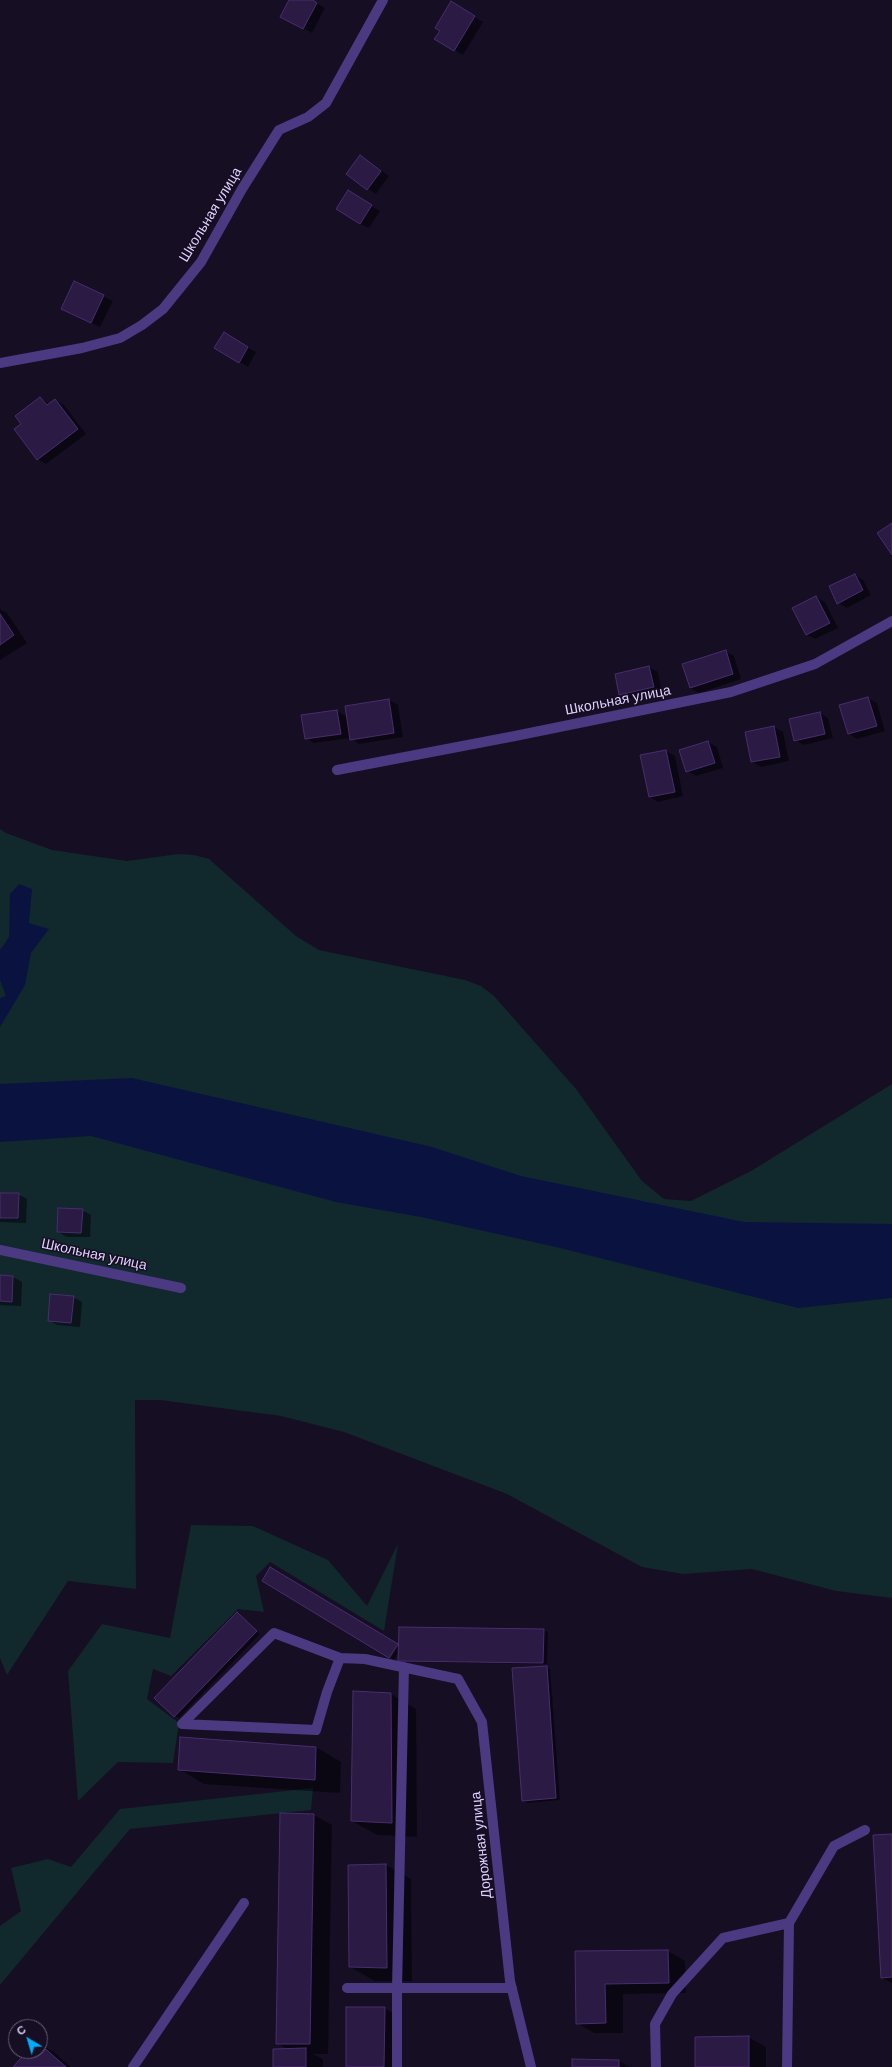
<!DOCTYPE html>
<html>
<head>
<meta charset="utf-8">
<style>
  body { margin:0 }
  #map { position:relative; width:892px; height:2067px; overflow:hidden; background:#160e23; font-family:"DM Sans",sans-serif }
  canvas { display:block }
  .north { position:absolute; left:8px; top:2019px; width:40px; height:40px; box-sizing:border-box; background:#160e23; border:1px solid #665c7b; border-radius:50%; rotate:322deg; font-size:11px; font-weight:700; line-height:16px; text-align:center; color:#dfd1fe }
  .north::after { content:''; display:block; margin:auto; width:14px; height:18px; background:#03adf8; clip-path:polygon(50% 0,100% 100%,50% 72%,0 100%) }
</style>
</head>
<body>
<div id="map">
<canvas width="892" height="2067"></canvas>
<div class="north">С</div>
</div>
<script>
const c = document.querySelector('canvas').getContext('2d');
c.lineJoin = 'round';
function paint(path, color) { c.fillStyle = color; c.fill(path, 'evenodd'); }
const toPath = rows => new Path2D(rows.map(r => 'M' + r).join(''));
function stroke(path, color, width, dash) { c.strokeStyle = color; c.lineWidth = width; c.lineCap = dash ? 'butt' : 'round'; c.setLineDash(dash || []); c.stroke(path); }
function label(font, color, halo, rows, align = 'center') {
  c.font = font + ' "DM Sans",sans-serif'; c.lineWidth = 3; c.setLineDash([]); c.textBaseline = 'middle'; c.strokeStyle = halo; c.fillStyle = color; for (const [text, x, y, turn = 0] of rows) {
    c.save(); c.translate(x, y); c.rotate((+turn || 0) * Math.PI / 180); c.textAlign = isNaN(turn) ? turn : align; if (halo) c.strokeText(text, 0, 0); c.fillText(text, 0, 0); c.restore();
  }
}
const green = toPath([
  [0,829,6,833,52,850,127,861,178,854,194,855,209,859,296,936,319,950,465,980,481,986,494,996,576,1089,642,1181,664,1199,691,1201,751,1171,892,1084,892,1598,836,1591,752,1569,683,1574,642,1567,507,1494,344,1432,281,1416,160,1400,135,1400,136,1589,68,1581,7,1675,0,1658],
  [191,1525,253,1526,328,1560,367,1606,398,1544,384,1631,270,1562,256,1576,264,1612,238,1609,171,1676,153,1669,147,1699,179,1723,173,1763,118,1762,78,1801,68,1671,102,1624,170,1638],
  [313,1788,311,1810,130,1829,0,1985,0,1926,21,1911,11,1868,48,1859,71,1867,120,1809]
]);
const water = toPath([
  [19,884,32,889,29,923,49,929,31,953,25,985,0,1027,0,998,6,996,0,980,0,950,9,937,10,894],
  [132,1078,432,1147,521,1176,744,1222,892,1224,892,1298,798,1308,556,1247,421,1217,336,1202,91,1136,0,1142,0,1084]
]);
const shadow = toPath([
  [291,0,311,0,325,8,312,33,290,21],
  [451,2,483,22,463,55,436,39,441,30],
  [369,162,389,176,376,194,368,189],
  [357,197,380,211,369,228,360,224],
  [75,282,113,301,100,327,71,313],
  [224,334,256,352,248,367,216,348],
  [40,398,50,404,55,400,64,405,86,434,46,464,37,459,22,424],
  [855,575,863,580,871,595,847,608,838,603],
  [816,597,825,602,838,628,815,639,806,634],
  [0,609,7,613,27,643,0,660],
  [725,651,734,656,741,679,699,693,690,688],
  [649,667,658,672,662,692,628,699,620,694],
  [868,698,877,703,885,731,857,739,849,734,841,706],
  [389,700,398,705,403,737,359,744,351,738,314,743,306,738,302,716,337,711,347,717],
  [820,713,828,718,833,738,804,745,795,740],
  [774,727,783,732,789,761,761,767,752,762,746,733],
  [708,742,717,747,723,768,696,776,687,771],
  [666,751,675,756,683,796,658,802,649,797],
  [0,1194,18,1194,27,1199,26,1223,0,1222],
  [82,1210,91,1215,90,1237,67,1237,58,1232],
  [0,1276,13,1277,22,1282,21,1306,0,1305],
  [73,1297,82,1302,80,1327,57,1325,49,1320],
  [237,1613,260,1634,179,1718,175,1716],
  [544,1630,548,1632,547,1664,403,1662,399,1660,400,1650,394,1660,391,1658,398,1646],
  [546,1667,550,1669,560,1800,527,1803,523,1800],
  [391,1694,416,1709,417,1837,377,1835,352,1821],
  [316,1747,341,1762,340,1793,204,1784,179,1769],
  [281,1814,314,1815,332,1825,328,2054,313,2054,323,2059,323,2067,274,2067,287,2049,277,2043],
  [892,1835,892,1983,882,1978],
  [386,1865,411,1879,412,1981,375,1981,350,1967],
  [668,1951,685,1961,686,1993,623,1994,623,2033,594,2033,577,2023,576,1952],
  [384,2008,402,2018,401,2067,346,2067],
  [748,2037,766,2047,766,2067,696,2067],
  [40,2044,54,2052,71,2067,15,2067,28,2051,40,2051],
  [619,2061,630,2067,573,2067]
]);
const building = toPath([
  [289,0,313,0,317,3,303,29,280,17,289,0],
  [451,1,475,16,454,51,434,39,440,31,435,28,451,1],
  [360,155,381,171,367,190,346,174,360,155],
  [348,190,372,205,360,224,336,209,348,190],
  [74,281,104,295,91,323,61,309,74,281],
  [224,332,248,347,239,363,214,348,224,332],
  [40,397,47,405,55,399,78,429,37,460,14,429,21,424,15,416,40,397],
  [892,523,892,555,877,533,892,523],
  [855,574,863,590,837,604,829,586,855,574],
  [816,596,830,623,806,635,792,608,816,596],
  [0,614,14,635,0,645,0,614],
  [726,650,733,674,690,688,682,664,726,650],
  [649,666,654,687,619,695,615,674,649,666],
  [868,697,877,726,848,734,839,705,868,697],
  [389,699,394,733,350,740,345,706,389,699],
  [337,710,341,734,305,739,301,715,337,710],
  [820,712,825,734,794,741,789,719,820,712],
  [774,726,780,757,751,762,745,732,774,726],
  [708,741,715,763,686,772,679,750,708,741],
  [666,750,675,792,649,797,640,755,666,750],
  [0,1193,19,1193,18,1218,0,1218,0,1193],
  [58,1208,83,1209,81,1233,57,1232,58,1208],
  [0,1275,13,1276,12,1302,0,1301,0,1275],
  [50,1294,74,1296,71,1323,48,1321,50,1294],
  [270,1567,398,1644,389,1658,262,1581,270,1567],
  [237,1612,257,1631,174,1717,154,1698,237,1612],
  [399,1627,544,1629,543,1663,398,1661,399,1627],
  [547,1666,556,1798,522,1801,512,1668,547,1666],
  [353,1691,391,1693,392,1823,351,1821,353,1691],
  [180,1737,316,1747,315,1780,178,1770,180,1737],
  [280,1813,314,1814,310,2044,276,2044,280,1813],
  [892,1834,892,1977,881,1978,873,1835,892,1834],
  [386,1864,387,1968,349,1967,348,1865,386,1864],
  [668,1950,669,1983,605,1984,606,2023,576,2024,575,1951,668,1950],
  [346,2007,385,2007,384,2067,346,2067,346,2007],
  [749,2036,749,2067,695,2067,695,2037,749,2036],
  [40,2044,66,2067,13,2067,27,2051,40,2051,40,2044],
  [306,2048,306,2067,273,2067,273,2049,306,2048],
  [572,2059,619,2060,619,2067,572,2067,572,2059]
]);
const lane = toPath([
  [133,2067,244,1903],
  [656,2067,655,2024,672,1994,723,1938,789,1923],
  [787,2067,789,1923,834,1846,865,1830]
]);
const street = toPath([
  [0,363,82,348,120,338,142,325,163,309,201,262,242,189,279,130,308,117,326,103,383,0],
  [337,770,515,736,731,692,815,664,892,621],
  [0,1250,181,1288],
  [340,1658,327,1692,316,1730,182,1724,274,1633,340,1658,365,1659,458,1679,482,1722,510,1981,531,2067],
  [347,1988,512,1988],
  [397,2067,397,1988,404,1667]
]);
const streetNames = [
  ["Школьная улица",211,215,-59],
  ["Школьная улица",618,701,-11],
  ["Школьная улица",94,1255,12],
  ["Дорожная улица",482,1845,-96]
];
paint(green, '#11282d');
paint(water, '#0a1340');
paint(shadow, '#0007');
paint(building, '#2b1a44');
stroke(building, '#482d6f', 1);
stroke(lane, '#4b3a81', 10);
stroke(street, '#4b3a81', 10);
label('14px', '#dfd1fe', '#160e23', streetNames);
</script>
</body>
</html>
